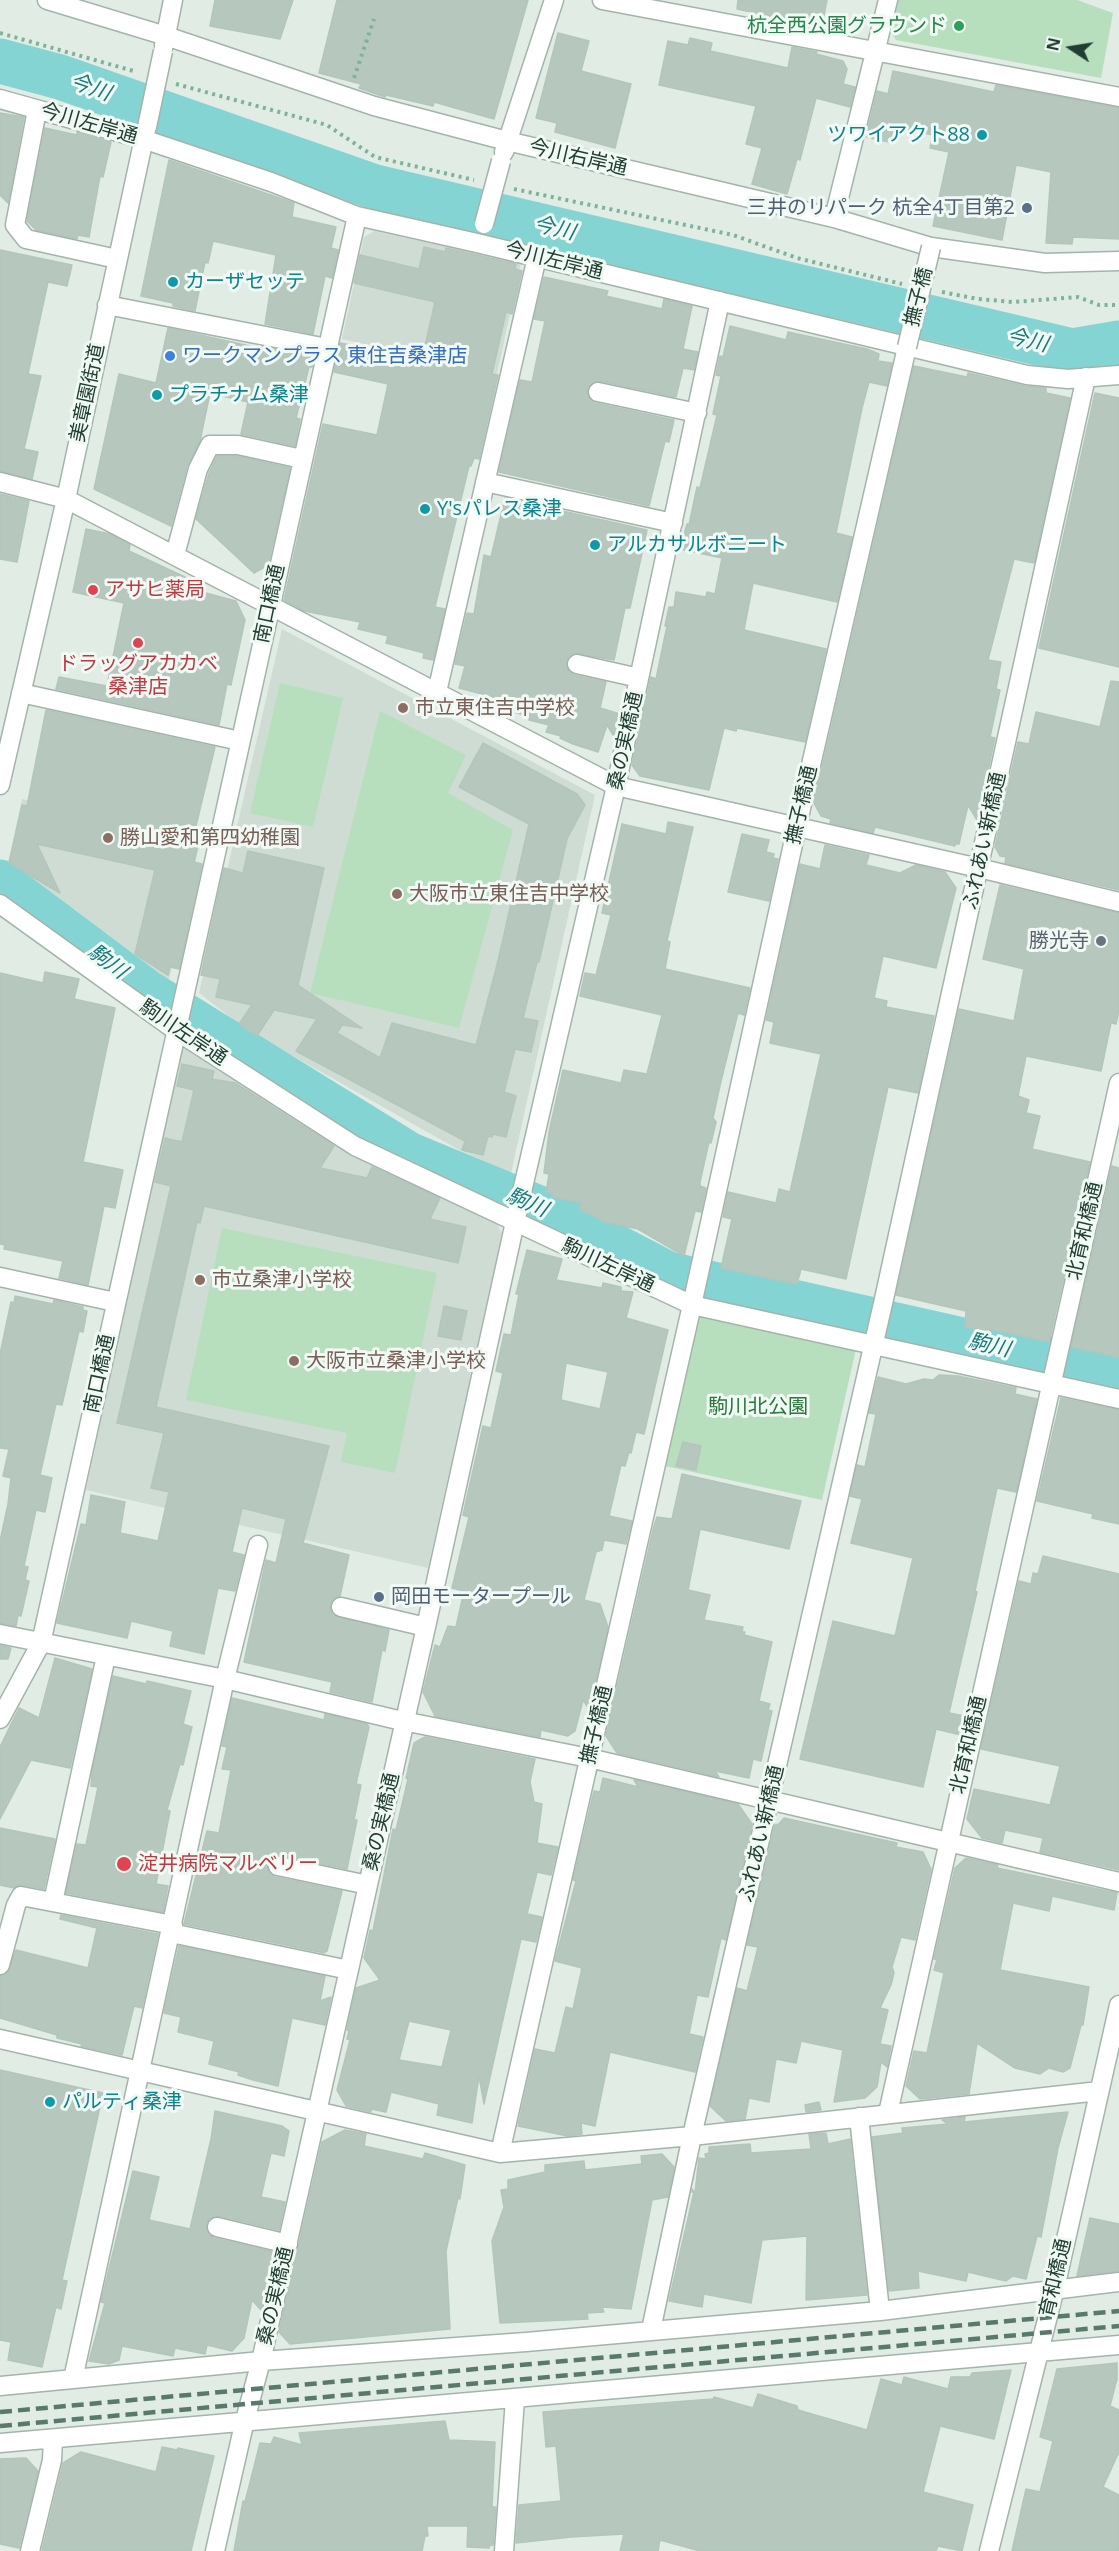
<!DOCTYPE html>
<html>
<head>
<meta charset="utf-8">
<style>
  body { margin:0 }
  #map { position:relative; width:1119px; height:2551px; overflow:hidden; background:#e1ece5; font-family:"Open Sans",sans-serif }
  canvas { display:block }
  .north { position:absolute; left:1041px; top:18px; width:60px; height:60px; -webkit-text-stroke:4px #f1f9f4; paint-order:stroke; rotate:282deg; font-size:16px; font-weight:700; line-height:24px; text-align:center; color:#203e31 }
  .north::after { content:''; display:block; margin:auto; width:21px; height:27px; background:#203e31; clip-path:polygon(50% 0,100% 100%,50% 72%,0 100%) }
</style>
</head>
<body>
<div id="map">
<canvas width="1119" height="2551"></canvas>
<div class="north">N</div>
</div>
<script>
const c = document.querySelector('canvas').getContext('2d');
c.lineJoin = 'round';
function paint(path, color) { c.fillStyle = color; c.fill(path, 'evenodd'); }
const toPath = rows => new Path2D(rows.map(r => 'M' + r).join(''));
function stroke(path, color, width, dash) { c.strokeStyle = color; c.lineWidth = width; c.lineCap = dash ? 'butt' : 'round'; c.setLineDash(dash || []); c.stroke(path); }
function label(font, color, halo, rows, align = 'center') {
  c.font = font + ' "Open Sans","Noto Sans JP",sans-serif'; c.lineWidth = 6; c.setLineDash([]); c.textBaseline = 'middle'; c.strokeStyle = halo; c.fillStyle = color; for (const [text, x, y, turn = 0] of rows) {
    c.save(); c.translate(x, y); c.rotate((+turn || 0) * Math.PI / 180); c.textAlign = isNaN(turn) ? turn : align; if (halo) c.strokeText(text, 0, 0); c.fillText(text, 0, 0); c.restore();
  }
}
const built = toPath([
  [374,231,521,263,494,388,414,371,417,356,342,339,364,237],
  [282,629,595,795,511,1173,459,1150,247,1030,199,993],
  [22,799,132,823,134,814,203,829,168,984,8,863],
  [182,1046,362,1156,495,1220,502,1233,428,1568,86,1490]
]);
const green = toPath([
  [897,0,1077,0,1113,13,1101,78,896,40,890,31],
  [280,683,343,698,313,827,250,813],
  [380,711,466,755,448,793,513,830,459,1028,310,993],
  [222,1228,437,1273,395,1473,341,1462,347,1433,186,1400],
  [699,1316,856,1349,822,1500,665,1466]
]);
const river = toPath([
  [0,61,60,77,375,187,1072,351,1119,343],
  [0,882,148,993,408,1154,551,1213,668,1274,1119,1375]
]);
const building = toPath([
  [215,0,293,0,280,39,210,26,215,0],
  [337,0,528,0,494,119,434,102,433,106,386,95,385,97,359,88,361,84,319,73,337,0],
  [738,0,827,0,821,30,797,25,798,22,737,9,738,0],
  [558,33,589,41,581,71,631,84,615,148,555,132,557,123,536,118,558,33],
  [690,38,712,43,710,51,788,68,792,47,817,52,816,54,843,61,847,69,843,84,855,87,850,107,816,98,800,160,797,159,787,194,752,184,762,148,746,144,756,106,659,85,668,41,688,45,690,38],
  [893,71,994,92,996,85,1119,108,1119,239,1073,237,1072,244,1046,243,1051,172,1016,165,1002,240,933,226,949,152,930,148,933,135,896,127,893,143,866,137,877,91,888,94,893,71],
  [0,113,24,117,8,203,0,195,0,113],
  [45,128,77,135,77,132,111,142,103,177,100,176,89,237,78,235,77,239,36,230,27,221,45,128],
  [169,160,294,203,292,217,336,227,331,248,338,250,332,278,325,276,313,334,265,324,276,255,213,241,208,263,205,262,195,311,173,306,173,303,141,296,169,160],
  [424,247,445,252,446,248,516,264,515,269,522,271,512,314,506,312,492,374,498,375,479,459,474,458,471,466,469,466,435,607,445,609,433,660,423,658,424,653,386,643,388,636,358,629,360,622,304,611,284,600,323,424,377,435,388,384,334,372,340,343,422,359,435,302,354,283,360,255,419,269,424,247],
  [0,250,72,265,67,286,48,282,28,374,41,376,24,449,38,452,32,479,0,471,0,250],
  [544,277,608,291,606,296,662,309,664,299,692,306,683,349,698,352,694,370,683,368,676,397,600,381,594,382,587,389,588,396,595,403,674,420,669,442,665,441,649,506,499,472,520,380,532,382,545,321,534,319,544,277],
  [730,326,786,340,788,332,867,349,879,354,878,361,892,363,887,386,869,382,862,408,836,533,852,537,837,602,753,583,744,630,826,649,805,742,737,728,736,731,724,728,709,790,640,776,632,765,651,677,656,679,667,626,665,626,669,607,674,607,676,592,706,597,707,592,715,594,722,558,680,549,687,524,689,525,697,487,700,488,717,415,713,414,721,376,716,375,720,356,723,357,730,326],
  [168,328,259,348,260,346,314,357,312,367,309,367,296,418,300,419,295,446,241,434,248,402,210,393,200,441,187,466,171,526,94,489,119,374,156,383,168,328],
  [914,366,967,377,968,373,1025,386,1046,388,1046,393,1070,398,1034,563,1014,559,988,660,1001,662,996,689,1000,690,990,737,995,738,977,820,968,805,959,844,955,844,955,846,875,827,873,833,830,823,831,819,821,816,814,803,914,366],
  [1095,393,1119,398,1119,667,1039,648,1095,393],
  [217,456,237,456,290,468,268,565,254,573,196,519,209,473,217,456],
  [0,494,29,501,17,562,0,559,0,494],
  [505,498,647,530,630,608,625,608,614,660,574,653,568,657,566,662,567,668,574,675,606,682,600,708,620,714,615,738,607,725,598,752,573,744,560,738,561,736,546,732,549,725,529,720,530,716,512,712,513,708,496,704,497,698,459,688,465,666,455,664,467,613,474,614,484,555,491,557,505,498],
  [86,529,110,534,130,545,129,551,185,577,183,587,236,601,245,620,231,685,227,684,219,725,56,689,59,677,107,686,124,603,73,592,86,529],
  [1111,681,1119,682,1119,890,1005,863,1006,857,1000,856,995,847,1018,742,1029,744,1036,712,1100,727,1111,681],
  [46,710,215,747,195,830,201,831,194,862,202,864,179,969,170,967,168,975,135,954,155,870,37,844,60,893,9,863,22,805,27,806,46,710],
  [483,743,577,794,585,805,567,839,539,962,537,962,523,1018,538,1021,531,1052,515,1049,504,1092,516,1096,506,1137,493,1134,492,1137,488,1136,483,1155,462,1150,465,1141,296,1051,317,1019,274,1010,257,1036,239,1024,252,1005,216,997,220,979,201,975,224,868,243,873,248,851,324,868,298,985,362,1028,342,1025,337,1033,380,1058,392,1023,476,1045,498,961,529,824,459,787,483,743],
  [668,822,693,827,667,941,670,942,665,969,750,988,744,1015,738,1013,721,1081,713,1118,716,1122,711,1143,709,1142,700,1182,700,1186,706,1188,701,1212,695,1211,684,1256,638,1229,600,1221,600,1219,579,1209,582,1203,552,1197,552,1193,546,1192,549,1174,544,1173,549,1132,563,1070,621,1083,624,1070,647,1074,662,1015,580,996,585,973,596,975,611,915,602,913,622,824,666,834,668,822],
  [742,834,769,840,766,852,774,854,773,858,778,859,769,901,728,892,742,834],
  [825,845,869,855,866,865,900,873,916,865,945,872,956,888,936,968,883,956,874,998,887,1001,886,1007,934,1016,918,1093,888,1087,846,1279,801,1269,797,1284,721,1268,732,1219,723,1217,728,1192,776,1203,779,1189,790,1192,821,1054,770,1043,774,1022,766,1020,800,864,820,869,825,845],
  [1000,885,1119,913,1119,1011,1116,1024,1111,1023,1101,1071,1026,1056,1018,1096,1029,1100,1026,1113,1040,1116,1032,1149,1090,1162,1049,1342,990,1329,990,1332,965,1327,966,1311,896,1295,959,1009,1014,1021,1024,969,983,959,1000,885],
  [45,972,79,979,74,999,115,1008,83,1162,123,1170,115,1208,104,1206,88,1285,59,1278,63,1261,4,1249,5,1245,0,1244,0,973,43,983,45,972],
  [182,1064,214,1071,212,1079,235,1083,334,1146,320,1168,367,1178,372,1167,440,1198,430,1219,466,1227,458,1263,204,1206,200,1223,197,1222,156,1407,329,1446,303,1543,349,1555,340,1596,333,1599,330,1604,333,1615,389,1630,385,1651,382,1650,372,1702,330,1692,332,1682,244,1662,266,1560,276,1563,286,1519,242,1508,232,1552,244,1555,235,1591,218,1588,204,1654,170,1646,173,1631,131,1621,127,1638,57,1623,81,1524,86,1525,91,1495,125,1502,120,1533,158,1541,169,1492,151,1488,164,1433,117,1423,171,1186,155,1182,165,1138,182,1142,194,1090,177,1086,182,1064],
  [1112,1166,1119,1168,1119,1357,1071,1347,1112,1166],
  [527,1250,562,1259,556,1280,602,1288,603,1283,621,1287,621,1291,633,1292,626,1318,668,1330,644,1434,636,1432,631,1453,629,1452,625,1466,621,1465,609,1516,632,1521,626,1544,604,1540,602,1550,596,1552,584,1600,600,1604,608,1627,589,1709,583,1700,575,1731,568,1736,541,1730,540,1737,435,1716,423,1692,435,1645,440,1647,448,1626,456,1627,464,1591,452,1588,469,1517,463,1515,483,1426,491,1428,503,1373,496,1371,504,1334,511,1335,519,1294,516,1294,527,1250],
  [566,1363,608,1372,600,1409,561,1400,566,1363],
  [15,1296,53,1304,54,1300,83,1307,83,1310,87,1311,83,1332,79,1331,62,1405,56,1404,40,1475,52,1478,45,1512,36,1510,24,1566,28,1567,25,1580,29,1581,21,1616,18,1615,16,1626,0,1623,0,1541,8,1504,11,1478,3,1476,9,1449,0,1448,0,1354,11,1302,14,1303,15,1296],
  [444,1306,467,1311,461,1340,438,1336,444,1306],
  [939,1375,958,1376,1016,1388,1015,1394,1037,1399,1016,1492,997,1488,975,1591,977,1592,949,1713,965,1716,961,1735,936,1729,923,1787,800,1759,833,1621,895,1636,913,1558,851,1543,862,1499,850,1496,857,1465,865,1467,876,1414,869,1413,878,1377,906,1384,924,1379,933,1380,939,1375],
  [1061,1398,1119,1410,1119,1524,1092,1518,1093,1514,1037,1501,1061,1398],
  [683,1442,701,1446,696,1470,676,1466,683,1442],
  [682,1474,801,1501,789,1549,700,1529,688,1590,710,1595,704,1620,743,1627,742,1632,745,1632,744,1635,772,1642,759,1701,770,1704,768,1710,772,1711,761,1761,753,1759,749,1778,715,1771,719,1777,617,1753,606,1736,654,1526,657,1517,672,1519,682,1474],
  [1043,1556,1119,1574,1119,1870,1040,1852,1043,1838,1005,1830,1002,1843,982,1838,967,1819,974,1789,1050,1805,1060,1766,981,1749,1019,1581,1031,1584,1033,1573,1038,1574,1043,1556],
  [0,1645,11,1648,8,1659,0,1659,0,1645],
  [55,1658,92,1669,70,1768,31,1760,0,1819,0,1747,19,1708,39,1718,55,1658],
  [113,1676,146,1684,147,1681,191,1691,183,1724,192,1727,183,1765,180,1764,167,1810,170,1811,156,1884,168,1886,163,1912,66,1893,77,1844,86,1845,98,1787,91,1786,92,1772,113,1676],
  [232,1698,324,1720,325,1714,367,1724,369,1727,356,1784,361,1785,354,1820,357,1820,347,1869,280,1855,270,1858,267,1864,268,1870,275,1877,342,1891,327,1951,324,1953,184,1924,207,1831,219,1833,231,1770,222,1769,227,1747,222,1746,232,1698],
  [425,1737,535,1759,530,1782,534,1802,542,1804,537,1843,558,1847,551,1875,537,1872,527,1914,542,1917,536,1942,521,1939,484,2104,479,2076,472,2123,437,2115,439,2104,391,2092,386,2112,371,2109,371,2112,346,2106,337,2090,350,2040,347,2039,349,2031,347,2030,356,1988,380,1980,364,1958,370,1930,373,1931,393,1829,396,1830,408,1779,406,1778,414,1743,425,1737],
  [409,2021,451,2030,442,2067,399,2060,409,2021],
  [603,1778,638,1787,634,1780,738,1804,752,1824,726,1940,721,1938,708,1997,697,1995,689,2034,703,2037,695,2072,610,2052,595,2126,581,2123,582,2134,568,2136,518,2126,535,2049,555,2053,566,2007,573,2009,582,1968,555,1961,576,1881,573,1880,594,1791,600,1792,603,1778],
  [784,1818,897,1843,896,1847,923,1852,931,1869,915,1940,901,1937,892,1967,894,1973,891,1985,880,2008,888,2010,880,2044,891,2046,887,2067,881,2062,877,2087,865,2098,834,2102,843,2050,801,2041,796,2063,776,2059,769,2102,749,2098,745,2119,726,2121,710,2106,737,1988,747,1991,758,1947,747,1945,775,1825,779,1824,784,1818],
  [0,1828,55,1839,44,1889,23,1885,14,1888,0,1885,0,1828],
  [966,1858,998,1865,997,1868,1117,1893,1114,1910,1052,1896,1049,1911,1013,1903,1000,1970,1089,1987,1083,2025,1081,2025,1070,2068,1063,2072,1049,2068,1040,2074,1015,2068,977,2043,969,2094,920,2099,906,2086,914,2051,927,2053,944,1973,934,1970,937,1960,934,1959,955,1868,966,1858],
  [61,1915,158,1934,142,2008,134,2006,122,2055,81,2046,82,2044,57,2038,57,2035,0,2018,0,1976,8,1972,16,1950,88,1968,97,1928,60,1919,61,1915],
  [179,1946,325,1976,320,2001,331,1997,325,2025,292,2018,278,2086,253,2080,238,2075,239,2072,209,2064,214,2041,178,2032,181,2017,164,2013,179,1946],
  [0,2070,103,2093,62,2280,67,2281,61,2309,56,2307,42,2367,8,2360,11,2342,0,2340,0,2070],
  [819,2102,821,2110,806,2112,805,2105,819,2102],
  [215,2111,282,2126,289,2131,284,2156,271,2153,261,2197,285,2202,279,2230,219,2216,209,2219,206,2225,209,2235,214,2238,274,2252,261,2310,252,2300,244,2338,232,2351,207,2345,205,2354,175,2348,173,2356,122,2346,119,2360,109,2364,89,2361,105,2303,101,2302,133,2171,159,2177,149,2220,190,2229,211,2139,215,2111],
  [1068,2112,1058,2148,1041,2237,1037,2236,1026,2279,1013,2276,1006,2281,968,2272,966,2281,918,2271,919,2288,889,2291,872,2137,903,2133,902,2128,948,2124,942,2120,965,2117,964,2122,1068,2112],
  [345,2130,366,2134,364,2146,423,2159,425,2153,465,2165,460,2199,458,2198,446,2251,450,2329,290,2344,279,2332,322,2142,345,2130],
  [826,2133,828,2144,850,2139,867,2295,806,2300,807,2236,762,2240,751,2303,704,2294,702,2307,669,2301,694,2192,692,2192,692,2189,695,2193,699,2158,706,2159,705,2154,709,2153,709,2147,750,2144,751,2153,811,2149,809,2134,826,2133],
  [662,2154,674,2167,668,2197,652,2200,631,2309,602,2307,604,2312,587,2313,588,2319,500,2323,492,2241,504,2207,501,2190,508,2189,508,2180,545,2172,545,2165,584,2161,585,2170,642,2164,641,2156,662,2154],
  [1090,2218,1119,2224,1119,2271,1077,2276,1090,2218],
  [1117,2363,1117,2379,1110,2406,1119,2410,1119,2452,1103,2487,1119,2495,1119,2551,1012,2551,1026,2489,1040,2492,1053,2441,1040,2437,1057,2369,1117,2363],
  [1011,2370,994,2439,940,2426,923,2492,973,2505,962,2551,938,2546,936,2551,700,2551,660,2540,658,2551,620,2551,624,2534,571,2537,516,2543,519,2505,561,2501,556,2446,546,2447,543,2412,713,2399,714,2397,753,2408,758,2394,797,2406,798,2410,867,2430,881,2379,902,2385,904,2377,948,2389,951,2377,970,2377,972,2373,1011,2370],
  [445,2421,449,2440,495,2442,492,2507,496,2507,493,2545,489,2546,489,2548,467,2547,468,2526,427,2526,428,2536,425,2536,422,2551,234,2551,243,2501,245,2502,260,2443,271,2444,274,2437,302,2445,299,2433,445,2421],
  [162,2447,177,2450,178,2448,214,2456,191,2551,42,2551,63,2463,81,2452,156,2472,162,2447],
  [26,2458,38,2471,19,2548,0,2544,0,2459,26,2458]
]);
const path = toPath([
  [0,33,137,72],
  [354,78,374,19],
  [176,84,327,125,375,157,474,180],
  [514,189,733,235,797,258,902,284],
  [942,292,978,299,1013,302,1078,297,1099,305,1119,305]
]);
const minor = toPath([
  [47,0,166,36,374,106,507,141,834,218,931,247,1045,263,1119,261],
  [602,0,1119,97],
  [164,45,173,0],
  [0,99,143,139,271,182,357,216,477,243,1027,375,1068,379,1119,375],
  [37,110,15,225,26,239,117,259],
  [504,152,554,0],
  [834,218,888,0],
  [107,305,327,348],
  [598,392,697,413],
  [0,482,66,499,616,786,979,868,1119,902],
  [485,482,673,523],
  [175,555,198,469,210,445,238,445,302,459],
  [577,664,639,678],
  [437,692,537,257],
  [21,693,240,741],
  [0,785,66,499,146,129],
  [0,904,175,1030,355,1146,692,1305,1119,1399],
  [0,1277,115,1302],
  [341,1607,426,1627],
  [0,1634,225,1679,398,1720,589,1758,1119,1882],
  [0,1719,41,1643,357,216],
  [278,1866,368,1885],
  [53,1902,106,1656],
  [171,1933,349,1970],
  [0,1965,16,1905,21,1896,173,1925],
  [0,2039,500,2153,692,2136,1099,2091],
  [888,2113,1119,1083],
  [859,2117,880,2311],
  [500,2153,692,1305,797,826,907,347],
  [217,2227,288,2244],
  [651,2330,692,2136,884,1299,1086,377],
  [73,2379,225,1679,258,1545],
  [0,2386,261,2361,526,2342,880,2311,1119,2282],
  [0,2443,1119,2345],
  [30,2551,52,2460,53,2439],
  [215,2551,245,2420,261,2361,426,1627,515,1222,616,786,720,301],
  [504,2551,515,2399],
  [989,2551,1055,2288,1119,2005]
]);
const rail = toPath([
  [0,2412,1119,2311],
  [0,2426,1119,2326]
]);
const minorBridge = toPath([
  [147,127,163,51],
  [484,224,501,161],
  [907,347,931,247]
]);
const markers = [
  [959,26,6,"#2e9e5b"],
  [982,135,6,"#0f9aa8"],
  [1027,208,6,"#5c6f8a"],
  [173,282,6,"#0f9aa8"],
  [170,356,6,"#3f7fe0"],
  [157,395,6,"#0f9aa8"],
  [425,509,6,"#0f9aa8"],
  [595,545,6,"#0f9aa8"],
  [93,590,6,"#e0444e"],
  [138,643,6,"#e0444e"],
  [403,708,6,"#8d6e63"],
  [108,838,6,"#8d6e63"],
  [397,894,6,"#8d6e63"],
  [1101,941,6,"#6b7280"],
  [200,1280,6,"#8d6e63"],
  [294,1361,6,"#8d6e63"],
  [379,1597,6,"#5c6f8a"],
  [124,1864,8,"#e0444e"],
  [50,2102,6,"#0f9aa8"]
];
const leisureNames = [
  ["杭全西公園グラウンド",947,26]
];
const streetNames = [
  ["今川左岸通",89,124,16],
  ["今川右岸通",578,158,13],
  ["今川左岸通",554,261,14],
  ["撫子橋",919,297,-76],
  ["美章園街道",88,393,-78],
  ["南口橋通",270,604,-78],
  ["桑の実橋通",626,741,-78],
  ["撫子橋通",802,805,-77],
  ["ふれあい新橋通",985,841,-78],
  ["駒川左岸通",183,1033,34],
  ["北育和橋通",1085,1231,-77],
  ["駒川左岸通",608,1266,25],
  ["南口橋通",100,1374,-78],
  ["撫子橋通",597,1725,-77],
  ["北育和橋通",969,1745,-77],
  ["桑の実橋通",382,1822,-77],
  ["ふれあい新橋通",762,1834,-77],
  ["育和橋通",1056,2278,-77],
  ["桑の実橋通",276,2296,-77]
];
const cultureNames = [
  ["ツワイアクト88",970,135,"right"],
  ["カーザセッテ",185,282],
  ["プラチナム桑津",169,395],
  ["Y'sパレス桑津",437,509],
  ["アルカサルボニート",607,545],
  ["パルティ桑津",62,2102]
];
const serviceNames = [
  ["三井のリパーク 杭全4丁目第2",1015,208],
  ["岡田モータープール",391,1597,"left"]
];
const shopNames = [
  ["ワークマンプラス 東住吉桑津店",182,356]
];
const healthNames = [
  ["アサヒ薬局",105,590],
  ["ドラッグアカカベ",138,664,"center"],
  ["桑津店",138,687,"center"],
  ["淀井病院マルベリー",138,1864]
];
const educationNames = [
  ["市立東住吉中学校",415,708],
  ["勝山愛和第四幼稚園",120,838],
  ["大阪市立東住吉中学校",409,894],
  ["市立桑津小学校",212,1280],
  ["大阪市立桑津小学校",306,1361]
];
const worshipNames = [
  ["勝光寺",1089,941]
];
const parkNames = [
  ["駒川北公園",758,1407]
];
const waterNames = [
  ["今川",90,88,19],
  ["今川",554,229,13],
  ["今川",1027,341,13],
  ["駒川",107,962,37],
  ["駒川",527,1203,23],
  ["駒川",989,1346,13]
];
paint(built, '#cfdcd4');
paint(green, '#b8dfbd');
stroke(river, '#85d4d4', 45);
paint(building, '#b6c7be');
stroke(building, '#b3c6bb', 1.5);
stroke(minor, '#a3b4ab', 21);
stroke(path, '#7fb29b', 4, [3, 4.5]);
stroke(minor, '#fff', 18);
stroke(rail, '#5a796d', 4.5, [12, 6]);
stroke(minorBridge, '#a3b4ab', 21, []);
stroke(minorBridge, '#fff', 18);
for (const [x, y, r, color] of markers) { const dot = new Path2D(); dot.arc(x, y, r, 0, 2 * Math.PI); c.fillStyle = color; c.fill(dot); stroke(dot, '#f1f9f4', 2); }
label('20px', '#27864d', '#f1f9f4', leisureNames, 'right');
label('20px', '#203e31', '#f1f9f4', streetNames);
label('20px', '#0d838f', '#f1f9f4', cultureNames, 'left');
label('20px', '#4e5e75', '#f1f9f4', serviceNames, 'right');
label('20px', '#366cbe', '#f1f9f4', shopNames, 'left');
label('20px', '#be3a42', '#f1f9f4', healthNames, 'left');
label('20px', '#785e54', '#f1f9f4', educationNames, 'left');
label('20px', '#5b616d', '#f1f9f4', worshipNames, 'right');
label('20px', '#28773b', '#f1f9f4', parkNames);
label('italic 21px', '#177a7d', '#f1f9f4', waterNames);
</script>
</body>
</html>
